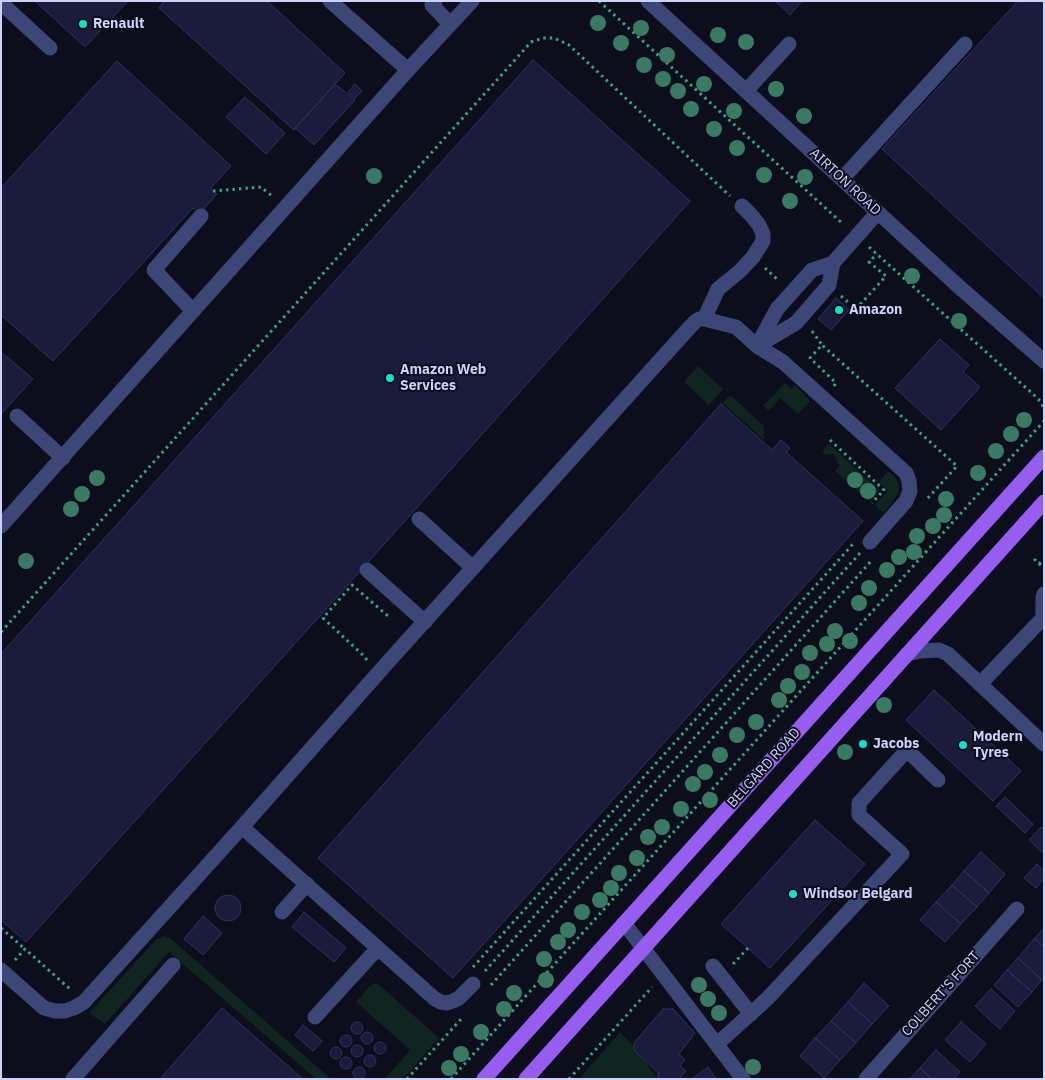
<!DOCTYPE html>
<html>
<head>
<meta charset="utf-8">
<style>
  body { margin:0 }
  #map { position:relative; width:1045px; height:1080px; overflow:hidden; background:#0d0e1c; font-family:"IBM Plex Sans",sans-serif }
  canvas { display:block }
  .frame { position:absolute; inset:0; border:2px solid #ccd2fb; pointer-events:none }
</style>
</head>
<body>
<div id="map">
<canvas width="1045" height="1080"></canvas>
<div class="frame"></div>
</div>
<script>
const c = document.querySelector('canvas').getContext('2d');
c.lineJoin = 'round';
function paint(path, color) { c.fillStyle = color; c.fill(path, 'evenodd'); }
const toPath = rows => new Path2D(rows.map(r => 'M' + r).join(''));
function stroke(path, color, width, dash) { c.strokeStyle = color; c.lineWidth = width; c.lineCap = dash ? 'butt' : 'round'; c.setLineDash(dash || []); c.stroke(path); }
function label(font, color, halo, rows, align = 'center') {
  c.font = font + ' "IBM Plex Sans",sans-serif'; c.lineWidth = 4; c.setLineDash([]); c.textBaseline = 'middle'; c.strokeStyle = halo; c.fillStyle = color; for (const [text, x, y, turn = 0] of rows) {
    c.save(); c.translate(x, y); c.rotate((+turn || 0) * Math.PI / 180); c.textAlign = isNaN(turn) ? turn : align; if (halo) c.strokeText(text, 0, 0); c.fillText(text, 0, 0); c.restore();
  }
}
const green = toPath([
  [698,366,723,389,709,405,684,382],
  [785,383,791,389,795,385,809,399,809,402,798,414,780,398,769,411,763,406],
  [730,395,764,426,764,440,723,403],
  [829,444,879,490,869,501,835,471,840,465,837,462,834,454,825,454,822,451],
  [888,471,895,477,898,483,899,490,896,497,884,513,875,505,888,491,879,482],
  [165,936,171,939,331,1079,316,1079,169,952,105,1024,89,1013,153,943,157,939],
  [375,983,378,984,439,1038,403,1079,385,1079,410,1050,356,1002,368,988],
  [620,1032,639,1052,657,1079,579,1079]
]);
const building = toPath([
  [35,1,128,1,85,47,35,1],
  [164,1,267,1,345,73,294,130,159,8,164,1],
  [775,1,802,1,790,15,775,1],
  [1018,1,1044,1,1044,298,882,149,1018,1],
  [533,60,690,201,354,578,26,942,1,920,1,654,533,60],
  [117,61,231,166,211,188,217,194,200,213,193,208,53,361,1,315,1,188,117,61],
  [335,84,355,100,314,145,295,128,335,84],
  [355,84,362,91,355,98,348,92,355,84],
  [245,97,285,133,266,154,226,117,245,97],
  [836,298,849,310,831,330,818,319,836,298],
  [940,339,969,365,963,372,980,387,941,430,895,388,940,339],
  [1,352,33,379,1,414,1,352],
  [721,404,772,450,781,440,790,448,786,452,863,521,453,978,318,858,721,404],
  [934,690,1021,771,993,801,906,720,934,690],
  [1005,797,1033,824,1025,833,996,806,1005,797],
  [815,820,865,864,770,968,721,924,815,820],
  [1041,827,1044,829,1044,852,1043,853,1029,840,1041,827],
  [981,852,1005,874,989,893,964,871,981,852],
  [1037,864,1044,871,1044,879,1036,888,1024,878,1037,864],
  [964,871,989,893,977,907,952,885,964,871],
  [952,885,977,907,961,924,936,902,952,885],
  '215 908a13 13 0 1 1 26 0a13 13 0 1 1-26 0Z',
  [936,902,961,924,945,942,920,920,936,902],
  [304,912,346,948,334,962,292,927,304,912],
  [203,916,222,933,203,955,184,939,203,916],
  [1044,928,1044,947,1034,939,1044,928],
  [1034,939,1044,947,1044,978,1042,980,1018,958,1034,939],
  [1018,958,1042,980,1032,992,1007,970,1018,958],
  [1007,970,1032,992,1018,1007,994,985,1007,970],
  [864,983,889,1006,872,1024,848,1002,864,983],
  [991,989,1015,1011,1000,1029,975,1006,991,989],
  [848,1002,872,1024,856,1043,831,1021,848,1002],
  [222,1008,303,1079,160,1079,222,1008],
  [663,1009,673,1009,695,1033,679,1054,685,1060,680,1066,686,1071,679,1079,659,1079,657,1076,659,1074,634,1050,634,1043,663,1009],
  [831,1021,856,1043,840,1060,815,1038,831,1021],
  [961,1022,986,1044,970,1062,945,1040,961,1022],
  '351 1028a6 6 0 1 1 12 0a6 6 0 1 1-12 0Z',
  [303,1025,322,1041,313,1051,295,1035,303,1025],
  '361 1038a6 6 0 1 1 12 0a6 6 0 1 1-12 0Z',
  '340 1041a6 6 0 1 1 12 0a6 6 0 1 1-12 0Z',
  [815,1038,840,1060,824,1078,800,1056,815,1038],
  '374 1048a6 6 0 1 1 12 0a6 6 0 1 1-12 0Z',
  '351 1051a6 6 0 1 1 12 0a6 6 0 1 1-12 0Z',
  '330 1053a6 6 0 1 1 12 0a6 6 0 1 1-12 0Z',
  [936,1050,960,1072,954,1079,932,1079,920,1068,936,1050],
  '364 1061a6 6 0 1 1 12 0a6 6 0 1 1-12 0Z',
  '340 1063a6 6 0 1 1 12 0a6 6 0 1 1-12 0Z',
  [708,1067,716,1079,692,1079,708,1067],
  '353 1073a6 6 0 1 1 12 0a6 6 0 1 1-12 0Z',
  [920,1068,932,1079,910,1079,920,1068]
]);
const path = toPath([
  [599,1,843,224],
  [213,191,261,187,272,196],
  [869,247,1034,395,1041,402,1044,409],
  [765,268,779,281],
  [841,296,856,309,886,276,869,262,877,254],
  [812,331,822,345],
  [834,386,836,383,810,358,822,345,957,466,927,499],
  [830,440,884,490,872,503],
  [1034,559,1044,568],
  [1039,564,1044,559],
  [1,632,531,42,543,38,554,38,569,45,730,196],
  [367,660,364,656,323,618,352,585,388,616],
  [1,928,25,949],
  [15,960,25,949,71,990],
  [733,964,748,948],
  [473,967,853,544],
  [485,971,860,553],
  [491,985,872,560],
  [407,1079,462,1018],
  [451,1079,1044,421],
  [569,1079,652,987]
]);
const minor = toPath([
  [330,1,408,70],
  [435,1,432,5,450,24],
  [648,1,957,285,1044,361],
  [1,3,50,48],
  [746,91,789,44],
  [842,179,965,44],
  [833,263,829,285,796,323,757,346,777,309,812,270,833,263],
  [833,263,878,212],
  [193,311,154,270,201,216],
  [704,319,736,327,757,346,783,362,906,473,909,481,910,491,906,501,870,542],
  [17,416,63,458],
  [419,519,473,568],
  [1,526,408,70,472,1],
  [367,570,425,622],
  [1043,617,1043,597,1044,594],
  [1044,617,980,684,1044,744],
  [907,654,920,651,939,650,948,654,980,684],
  [282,912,307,884],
  [624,923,743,1079],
  [713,966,751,1014],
  [1,970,44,1008,55,1011,65,1011,74,1008,84,1002,242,827],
  [473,984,459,998,453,1001,447,1003,441,1002,435,999,242,827,388,662,690,327,696,321,699,319,704,319,718,289,740,271,753,257,763,241,763,234,759,225,751,215,742,206],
  [315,1017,378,948],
  [717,1044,767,999,902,854,859,815,859,803,907,750,938,780],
  [73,1079,173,965],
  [866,1079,1017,909]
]);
const major = toPath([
  [484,1079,1044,457],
  [526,1079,1044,502]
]);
const trees = [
  [598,23],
  [641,28],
  [718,35],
  [746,42],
  [621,43],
  [667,55],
  [644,65],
  [663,79],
  [704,84],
  [776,89],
  [678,91],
  [691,109],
  [734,111],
  [804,116],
  [714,129],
  [737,148],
  [764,175],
  [374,176],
  [805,177],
  [790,201],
  [912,276],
  [959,321],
  [1024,420],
  [1011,434],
  [996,451],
  [978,473],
  [97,478],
  [855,480],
  [868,491],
  [82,494],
  [946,499],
  [71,509],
  [944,515],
  [933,526],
  [917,536],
  [914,552],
  [899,557],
  [26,561],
  [887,570],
  [869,588],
  [859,603],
  [835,631],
  [850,641],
  [827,644],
  [810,653],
  [802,672],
  [788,686],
  [779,700],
  [884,705],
  [756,722],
  [737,735],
  [845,752],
  [720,755],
  [705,772],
  [693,784],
  [710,800],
  [681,809],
  [662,827],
  [648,837],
  [637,858],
  [619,873],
  [611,888],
  [600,900],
  [582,912],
  [568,930],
  [558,942],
  [544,959],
  [546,980],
  [699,985],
  [514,993],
  [708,999],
  [504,1009],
  [719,1013],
  [481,1032],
  [461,1054],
  [753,1067],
  [449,1068]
];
const markers = [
  [83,24,5,"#13e0c5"],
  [839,310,5,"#13e0c5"],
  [390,378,5,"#13e0c5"],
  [863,744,5,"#13e0c5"],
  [963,745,5,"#13e0c5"],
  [793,894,5,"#13e0c5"]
];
const poiNames = [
  ["Renault",93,24],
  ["Amazon",849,310],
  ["Amazon Web",400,370],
  ["Services",400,386],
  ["Modern",973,737],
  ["Tyres",973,753],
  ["Jacobs",873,744],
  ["Windsor Belgard",803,894]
];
const streetNames = [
  ["AIRTON ROAD",845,182,43],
  ["BELGARD ROAD",764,768,-48],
  ["COLBERT'S FORT",941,994,-48]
];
paint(green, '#112520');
paint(building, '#1b1c3b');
stroke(building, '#2f3165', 1);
stroke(path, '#37a484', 3, [2.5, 4]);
stroke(minor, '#3c4777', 15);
stroke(major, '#975df1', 15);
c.fillStyle = '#3b7a62';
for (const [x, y] of trees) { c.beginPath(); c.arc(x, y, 8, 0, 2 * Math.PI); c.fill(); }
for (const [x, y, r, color] of markers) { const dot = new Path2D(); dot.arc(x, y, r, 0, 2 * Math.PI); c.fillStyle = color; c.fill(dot); stroke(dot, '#0d0e1c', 2); }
label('bold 14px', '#ccd2fb', '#0d0e1c', poiNames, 'left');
label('14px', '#ccd2fb', '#0d0e1c', streetNames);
</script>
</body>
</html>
